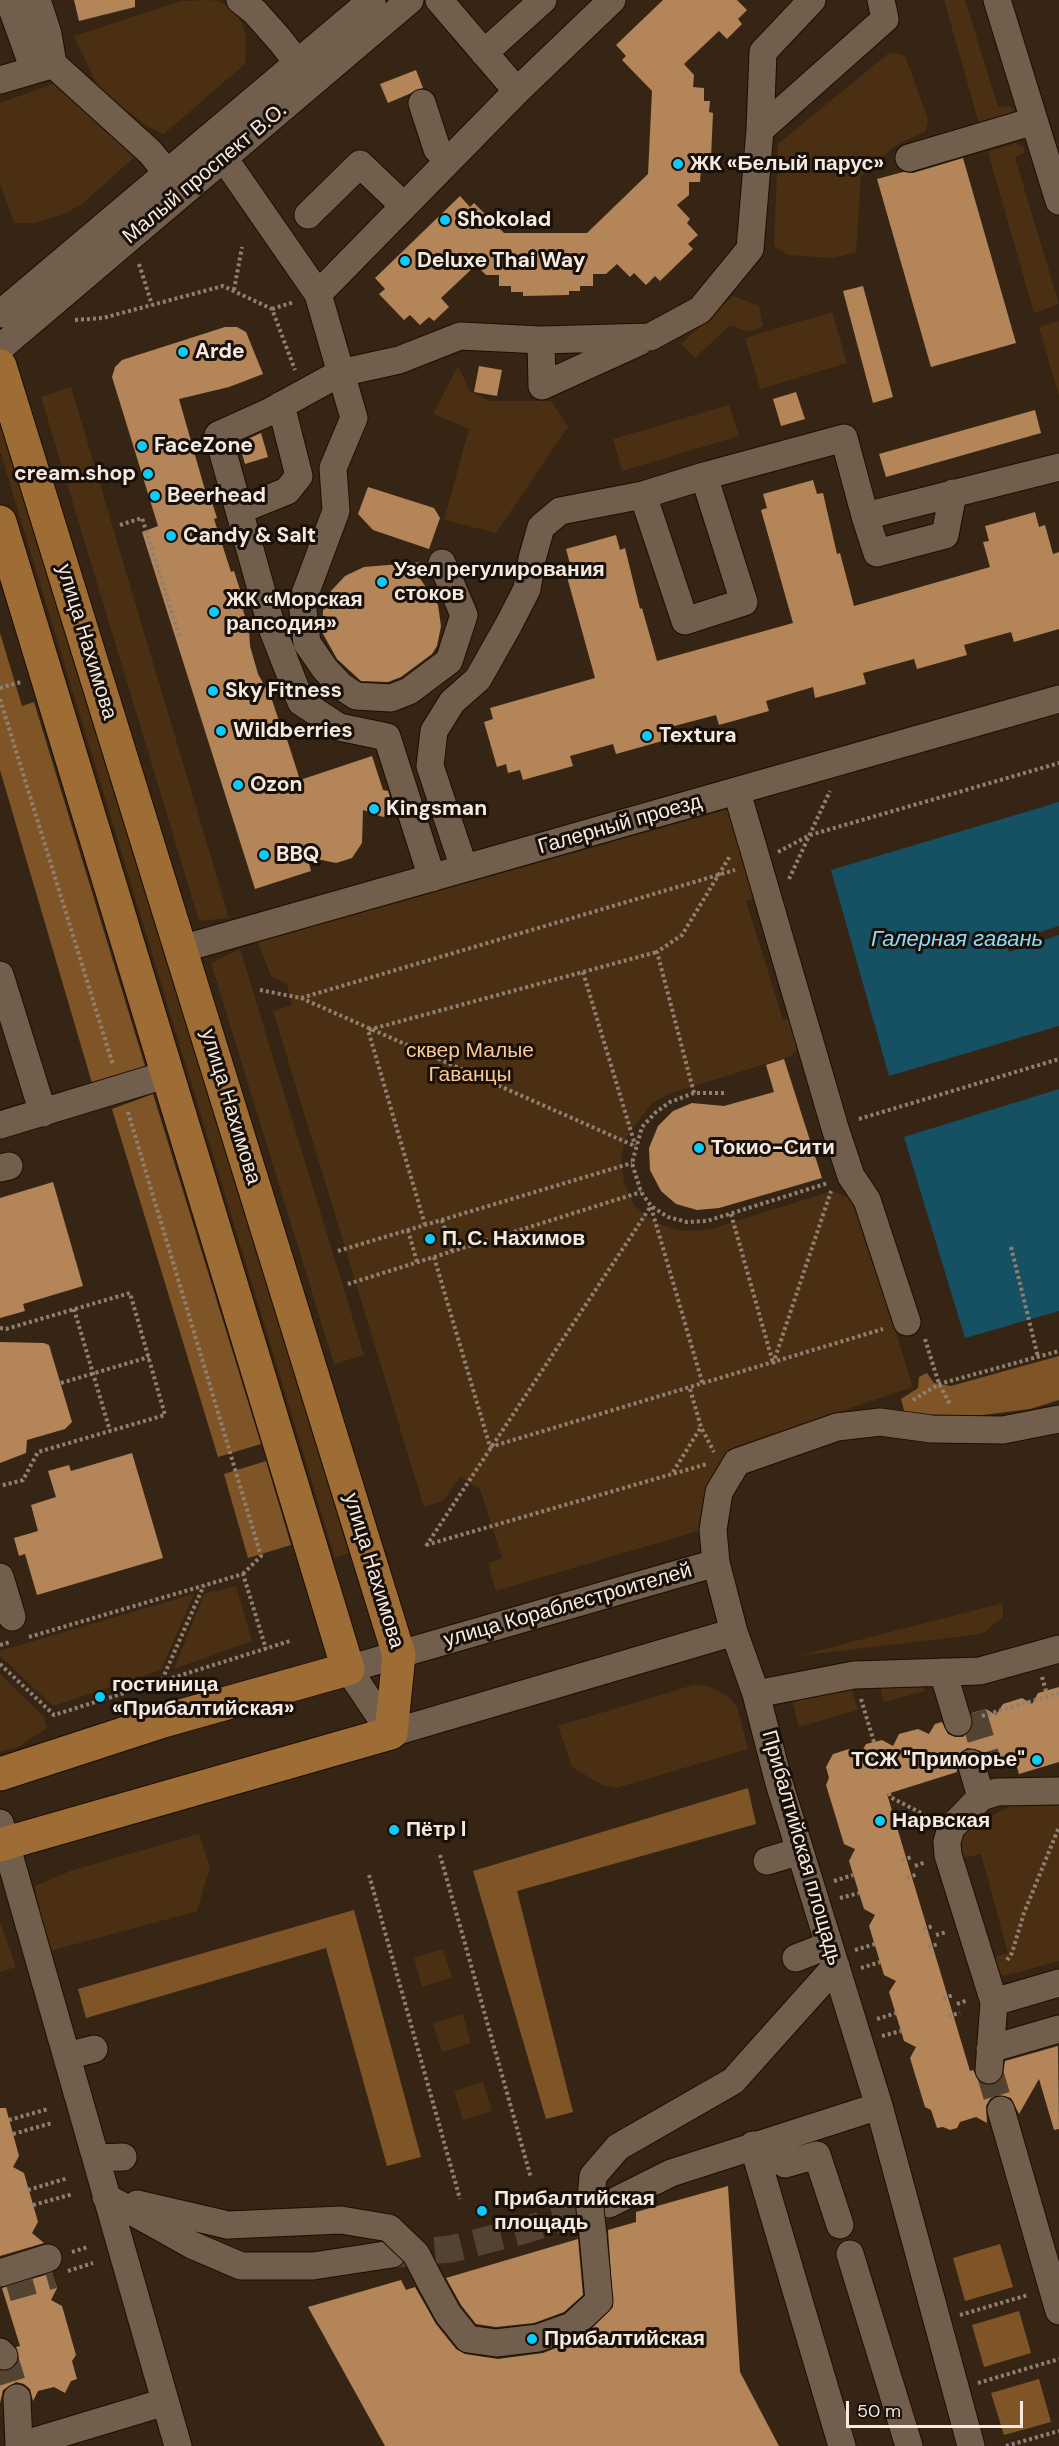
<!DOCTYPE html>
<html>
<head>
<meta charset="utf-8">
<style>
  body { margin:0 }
  #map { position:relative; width:1059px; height:2446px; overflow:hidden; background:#362514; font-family:"DM Sans",sans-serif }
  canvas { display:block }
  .scale { position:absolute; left:846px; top:2401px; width:177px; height:27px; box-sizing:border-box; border:3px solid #f6eae0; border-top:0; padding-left:8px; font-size:18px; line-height:21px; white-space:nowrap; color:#f6eae0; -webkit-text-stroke:4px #181009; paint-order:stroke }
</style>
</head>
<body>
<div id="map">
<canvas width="1059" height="2446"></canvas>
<div class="scale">50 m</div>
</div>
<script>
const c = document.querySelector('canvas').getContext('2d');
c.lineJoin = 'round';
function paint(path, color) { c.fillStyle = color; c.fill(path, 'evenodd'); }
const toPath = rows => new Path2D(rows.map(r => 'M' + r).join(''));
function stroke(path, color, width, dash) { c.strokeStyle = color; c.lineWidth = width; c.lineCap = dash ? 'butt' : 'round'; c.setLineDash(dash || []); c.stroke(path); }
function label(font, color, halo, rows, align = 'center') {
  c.font = font + ' "DM Sans",sans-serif'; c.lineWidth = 6; c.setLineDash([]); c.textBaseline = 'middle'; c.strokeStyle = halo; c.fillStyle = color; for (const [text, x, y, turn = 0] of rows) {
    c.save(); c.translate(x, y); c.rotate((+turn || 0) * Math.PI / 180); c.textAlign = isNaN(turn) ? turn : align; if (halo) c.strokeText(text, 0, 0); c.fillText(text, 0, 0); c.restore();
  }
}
const green = toPath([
  [208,0,219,1,232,9,242,23,246,37,245,64,164,134,147,126,99,89,74,36,181,1],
  [944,0,965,0,998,107,1009,106,1013,109,1012,115,980,127],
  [890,52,905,56,928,119,926,131,895,146,861,176,856,253,832,258,788,255,774,246,778,144],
  [58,82,138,154,81,205,59,216,35,223,14,223,0,183,0,103],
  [1016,143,1024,148,1024,153,1015,158,1059,304,1034,313,988,152],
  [733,296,759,306,763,326,749,332,730,325,695,358,681,344],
  [832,312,847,363,760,389,745,338],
  [1059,321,1059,396,1039,327],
  [458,366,470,391,490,401,551,401,568,427,496,533,444,520,469,429,433,414],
  [71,387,229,918,199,921,41,397],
  [729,405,739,436,622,471,613,439],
  [4,410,349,1553,335,1558,0,451,0,411],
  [726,810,734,814,760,896,746,901,783,1020,797,1016,801,1044,791,1056,668,1094,651,1104,625,1139,621,1160,624,1183,634,1205,649,1218,664,1226,684,1231,708,1230,832,1191,850,1198,856,1206,913,1387,734,1447,718,1469,701,1530,496,1591,488,1563,502,1558,480,1489,460,1477,443,1501,424,1507,273,1011,292,1005,287,984,271,976,258,942],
  [240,949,364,1355,334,1364,211,963],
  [236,1586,252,1641,174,1669,204,1594],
  [194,1594,161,1670,53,1706,0,1656,0,1651],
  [1003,1603,1003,1617,982,1634,797,1656],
  [0,1674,44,1717,47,1728,18,1747,0,1752],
  [921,1683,925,1691,884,1702,880,1687],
  [693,1685,709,1686,730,1698,737,1707,748,1749,616,1788,602,1785,572,1767,558,1726],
  [851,1687,858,1710,799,1727,791,1696],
  [1040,1798,1059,1801,1059,1961,1012,1974,996,1976,986,1959,1008,1953,981,1854,958,1859,959,1834,1008,1807],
  [199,1834,210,1867,197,1911,50,1951,36,1905,35,1886,70,1871],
  [0,1922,16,1967,0,1972],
  [443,1949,452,1978,422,1987,414,1958],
  [463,2014,471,2043,442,2052,433,2023],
  [483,2082,492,2111,463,2120,454,2091]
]);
const forest = toPath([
  [0,633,22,706,34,702,145,1066,92,1083,0,770],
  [153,1094,261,1444,218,1457,112,1109],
  [1059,1356,1059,1400,1030,1409,967,1417,905,1414,901,1399,918,1388,919,1377,927,1373,934,1383,951,1386],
  [266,1461,291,1545,248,1558,224,1474],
  [748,1788,756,1824,517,1891,573,2112,546,2119,473,1871],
  [354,1910,421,2157,387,2166,326,1948,86,2018,78,1989],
  [1000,2244,1013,2287,965,2301,953,2258],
  [1019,2311,1031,2353,984,2367,972,2325],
  [1039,2379,1051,2422,1004,2435,991,2393]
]);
const water = toPath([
  [1059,802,1059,1026,889,1076,831,870],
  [1059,1089,1059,1311,965,1338,904,1137]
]);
const pier = toPath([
  [1059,926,1059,935,1009,952,1007,943]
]);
const building = toPath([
  [74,0,135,0,135,7,79,21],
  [663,0,737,0,747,10,738,19,742,24,727,39,719,31,684,64,694,75,693,87,704,88,704,101,710,101,709,112,713,113,711,158,707,158,706,170,701,169,700,182,689,182,689,195,677,205,690,219,687,223,698,235,688,244,693,249,660,281,655,276,646,285,634,273,630,277,617,264,606,274,593,274,593,286,580,286,580,291,569,291,569,295,523,296,523,292,511,292,511,286,499,286,499,275,486,275,476,265,441,298,449,307,434,321,429,317,420,325,410,315,404,320,379,294,385,289,375,278,460,196,470,207,474,203,504,233,587,233,648,174,652,91,622,60,626,56,616,45],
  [416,70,423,88,388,103,380,84],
  [963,158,1016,343,931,367,877,179,903,172,913,173],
  [863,286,893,397,873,403,843,291],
  [225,327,237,327,246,332,263,374,229,387,179,399,207,497,210,496,217,518,214,519,231,572,234,571,241,593,238,594,249,629,250,646,258,674,271,697,282,730,284,730,300,780,372,756,383,790,388,791,395,813,383,817,363,810,362,843,352,858,336,863,307,857,311,871,255,889,142,532,158,526,112,377,115,367,122,360],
  [479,366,502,370,497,396,474,392],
  [796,392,805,419,781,426,773,399],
  [1035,410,1041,433,886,477,879,454],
  [261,433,268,457,245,464,239,443],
  [813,480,817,494,823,493,837,554,840,553,854,606,990,567,983,542,989,541,985,526,1035,512,1039,527,1045,525,1053,554,1059,552,1059,629,1014,642,1011,632,964,645,967,655,917,669,914,659,863,673,866,684,815,698,813,687,766,701,769,711,719,725,716,715,663,729,666,740,616,754,613,744,570,756,573,766,523,780,520,770,508,773,506,764,497,767,484,722,493,719,490,708,595,678,564,566,570,564,566,549,616,535,620,550,625,548,640,609,642,608,657,661,793,623,761,510,767,508,763,494],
  [368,487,434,508,440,518,429,549,373,530,358,514],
  [424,562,419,577,438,605,441,626,437,646,432,654,401,677,388,682,361,681,337,659,322,632,323,611,331,591,345,576,364,567],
  [784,1059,822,1178,719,1208,697,1210,676,1204,661,1191,650,1170,649,1148,658,1126,673,1111,692,1103,724,1106,774,1092,766,1065],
  [53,1182,83,1286,23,1304,25,1311,0,1318,0,1198],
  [0,1342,44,1343,49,1345,72,1422,65,1429,27,1440,26,1453,0,1463],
  [132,1453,163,1558,37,1595,25,1554,19,1556,14,1538,38,1531,31,1505,56,1497,48,1471,69,1465,71,1471],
  [1059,1687,1059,1762,1019,1774,1014,1757,987,1763,981,1751,967,1748,956,1759,957,1772,887,1794,970,2071,973,2070,981,2083,995,2084,1002,2078,1005,2061,1058,2046,1059,2129,1054,2130,1039,2079,1019,2114,1011,2098,997,2095,990,2099,986,2106,987,2123,976,2117,960,2122,957,2128,950,2130,943,2127,937,2128,931,2110,925,2107,910,2058,916,2047,904,2041,901,2031,889,1992,896,1981,884,1975,869,1926,875,1915,864,1909,849,1861,855,1849,844,1844,826,1785,829,1778,826,1767,833,1754,849,1749,860,1755,866,1744,882,1740,893,1746,899,1734,918,1729,929,1734,935,1724,942,1722,948,1734,955,1737,963,1737,973,1726,972,1713,986,1709,996,1715,1003,1704,1022,1698,1032,1704,1038,1693],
  [0,2108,6,2108,19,2156,13,2167,24,2173,38,2222,32,2233,44,2243,0,2256],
  [728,2186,740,2372,779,2446,385,2446,308,2307,401,2280,406,2290,415,2287,436,2324,456,2349,465,2354,498,2359,543,2353,582,2338,613,2307,608,2230,636,2222,636,2212],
  [578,2239,583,2295,564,2312,534,2323,496,2327,476,2324,461,2305,446,2278],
  [52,2273,57,2288,51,2300,62,2306,76,2355,72,2361,77,2379,71,2381,65,2393,54,2387,38,2391,33,2401,30,2389,24,2384,16,2382,3,2390,0,2403,0,2371,9,2371,15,2367,19,2360,16,2347,20,2346,2,2288]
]);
const minorTunnel = toPath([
  [973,1713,988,1763],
  [989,2070,1001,2110],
  [394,2254,451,2249,518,2232,609,2204],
  [7,2288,53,2275],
  [4,2356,17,2398]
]);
const path = toPath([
  [139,264,152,305],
  [234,290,242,247],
  [272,309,294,302],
  [75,320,103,318,223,286,272,309,295,370],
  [120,525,142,518,180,638],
  [0,688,21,682],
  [0,699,113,1065],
  [778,852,810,835,1059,763],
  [789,879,830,791],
  [583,972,635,1145],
  [260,990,301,998,735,870],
  [301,998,635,1146],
  [694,1093,657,952,682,935,730,856],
  [724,1093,694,1093,670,1102,655,1113,642,1127,632,1163,641,1192,651,1206,668,1217,687,1222,707,1221,828,1183],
  [128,1112,261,1556,243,1574],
  [859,1119,1059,1059],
  [651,1207,703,1385],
  [731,1214,773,1363],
  [442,1220,452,1251],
  [425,1225,368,1030,657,952],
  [408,1230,417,1262],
  [1011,1247,1038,1357],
  [338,1251,632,1163],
  [434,1257,490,1447,883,1329],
  [348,1284,641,1192],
  [74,1309,110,1431],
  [0,1328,6,1329,130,1293,165,1415,38,1452,23,1480,0,1486],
  [925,1339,939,1384,950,1404],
  [773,1364,831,1191],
  [61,1383,149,1357],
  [690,1389,701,1427,714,1452],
  [913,1400,939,1384,1059,1351],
  [673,1472,701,1427],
  [426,1545,707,1464],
  [426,1546,651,1206],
  [29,1637,243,1574,266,1649],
  [0,1645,10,1642],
  [0,1664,54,1715,290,1641],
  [1042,1677,1046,1691],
  [162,1680,204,1585],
  [861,1699,874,1742],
  [982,1716,1059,1693],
  [889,1793,890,1797,931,1818],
  [440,1855,531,2178],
  [902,1860,912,1857],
  [915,1866,926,1862],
  [369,1875,460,2199],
  [907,1878,918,1874],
  [834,1881,853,1875],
  [840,1898,859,1893],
  [923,1929,933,1926],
  [936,1935,947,1932],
  [928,1947,939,1944],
  [855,1950,875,1944],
  [1007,1960,1012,1953,1024,1913,1059,1827],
  [861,1968,880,1962],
  [943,1998,954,1995],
  [957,2004,968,2000],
  [948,2016,960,2013],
  [877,2019,896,2013],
  [882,2036,901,2031],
  [9,2120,48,2109],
  [13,2134,52,2123],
  [28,2190,68,2178],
  [33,2205,73,2194],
  [72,2252,88,2247],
  [68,2271,93,2263],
  [960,2315,1028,2295],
  [978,2383,1059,2359],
  [1006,2446,1059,2431]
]);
const minor = toPath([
  [9,0,34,70],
  [37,0,48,34,53,64,150,152,168,174],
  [240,0,255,12,279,39,309,77],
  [439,0,517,91],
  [997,0,1059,201],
  [484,53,543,0],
  [0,80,51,65],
  [422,103,437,149,448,161],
  [760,130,885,19,881,0],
  [210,138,318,294,354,418,333,468,336,511,302,602,307,643,325,669,341,686,356,696,391,698,409,691,449,661,464,615,442,563],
  [909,158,1034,121],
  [308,215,360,164,404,206],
  [318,294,517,91,612,0],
  [0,314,372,0],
  [541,340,542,386,639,342],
  [0,348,410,0],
  [643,495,704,476],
  [240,510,287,491,299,476,281,405],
  [865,516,877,553,945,535,953,493],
  [737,792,835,1128,851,1176,867,1200,907,1322],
  [464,868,430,766,434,731,452,702,478,679,509,624,527,589,532,559,541,527,560,511,643,495,685,621,744,602,704,476,844,438,865,516,1059,467],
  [432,878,387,737,339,727,301,702,272,628,218,435,269,412,340,373,399,360,460,336,541,340,650,337,700,310,750,249,760,130,763,52,812,0],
  [181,949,1059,699],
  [0,975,43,1113],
  [0,1125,168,1074],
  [0,1168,9,1166],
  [716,1563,348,1669,391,1733,734,1632],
  [0,1577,12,1617],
  [943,1672,958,1722],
  [756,1694,854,1675,980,1671,1059,1649],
  [971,1763,981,1797],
  [1059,1791,997,1792,981,1797,951,1828,947,1842,948,1855,994,2002,1059,1983],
  [0,1823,178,2446],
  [767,1861,800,1851],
  [796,1958,829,1945],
  [990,2049,1059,2029],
  [67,2056,94,2049],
  [989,2070,994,2002],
  [733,2081,836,1966],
  [1001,2110,1059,2311],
  [753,2145,842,2446],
  [753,2145,785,2164,817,2155,840,2225],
  [96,2158,123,2157],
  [106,2197,192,2245,241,2266,313,2266,392,2254],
  [137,2204,228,2225],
  [609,2204,671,2173,879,2106],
  [850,2254,909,2446],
  [0,2273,48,2258],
  [431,2283,448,2314,468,2339,496,2343,538,2338,572,2326,599,2301,593,2235],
  [0,2352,4,2356],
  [17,2398,19,2445],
  [19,2446,165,2402],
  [971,2446,879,2106,779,1783,756,1694,734,1632,716,1563,713,1530,719,1492,737,1462,837,1427,880,1422,932,1429,1003,1430,1059,1419]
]);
const major = toPath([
  [0,366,399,1655,391,1733,0,1845],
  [0,522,348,1669,163,1721,0,1774]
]);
const minorBridge = toPath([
  [228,2225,341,2220,389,2228,416,2254,431,2283],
  [593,2235,590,2209,593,2176,618,2147,733,2081]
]);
const markers = [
  [678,164,6,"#0ccafa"],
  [445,220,6,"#0ccafa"],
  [405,261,6,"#0ccafa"],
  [183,352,6,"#0ccafa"],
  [142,446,6,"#0ccafa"],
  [148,474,6,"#0ccafa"],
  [155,496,6,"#0ccafa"],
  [171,536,6,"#0ccafa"],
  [382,582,6,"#0ccafa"],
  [214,612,6,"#0ccafa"],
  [213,691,6,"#0ccafa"],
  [221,731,6,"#0ccafa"],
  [647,736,6,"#0ccafa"],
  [238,785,6,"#0ccafa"],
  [374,809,6,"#0ccafa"],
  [264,855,6,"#0ccafa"],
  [699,1148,6,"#0ccafa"],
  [430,1239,6,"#0ccafa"],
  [100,1697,6,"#0ccafa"],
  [1037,1760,6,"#0ccafa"],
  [880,1821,6,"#0ccafa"],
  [394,1830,6,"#0ccafa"],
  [482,2211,6,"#0ccafa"],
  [532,2339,6,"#0ccafa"]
];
const poiNames = [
  ["ЖК «Белый парус»",690,164],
  ["Shokolad",457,220],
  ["Deluxe Thai Way",417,261],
  ["Arde",195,352],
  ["FaceZone",154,446],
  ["cream.shop",136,474,"right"],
  ["Beerhead",167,496],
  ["Candy & Salt",183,536],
  ["Узел регулирования",394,570],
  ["стоков",394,594],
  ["ЖК «Морская",226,600],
  ["рапсодия»",226,624],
  ["Sky Fitness",225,691],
  ["Wildberries",233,731],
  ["Textura",659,736],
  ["Ozon",250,785],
  ["Kingsman",386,809],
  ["BBQ",276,855],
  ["Токио-Сити",711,1148],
  ["П. С. Нахимов",442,1239],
  ["гостиница",112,1685],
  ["«Прибалтийская»",112,1709],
  ["ТСЖ \"Приморье\"",1025,1760,"right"],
  ["Нарвская",892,1821],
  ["Пётр I",406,1830],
  ["Прибалтийская",494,2199],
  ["площадь",494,2223],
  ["Прибалтийская",544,2339]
];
const streetNames = [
  ["Малый проспект В.О.",205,174,-40],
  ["улица Нахимова",86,642,73],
  ["Галерный проезд",620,825,-16],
  ["улица Нахимова",230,1107,73],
  ["улица Нахимова",373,1571,73],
  ["улица Кораблестроителей",568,1606,-16],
  ["Прибалтийская площадь",801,1848,74]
];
const parkNames = [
  ["сквер Малые",470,1051],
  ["Гаванцы",470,1075]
];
const waterNames = [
  ["Галерная гавань",957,940]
];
paint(green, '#4a2f12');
paint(forest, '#7f5528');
paint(water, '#155063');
paint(pier, '#362514');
paint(building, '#b38558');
stroke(minorTunnel, '#534333', 27, [27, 14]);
stroke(minor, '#1d0e01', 29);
stroke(major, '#1d0e01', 35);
stroke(path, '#8f8072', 4, [3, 3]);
stroke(minor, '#725e4c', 27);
stroke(major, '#9e6d35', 33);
stroke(minorBridge, '#1d0e01', 29, []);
stroke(minorBridge, '#725e4c', 27);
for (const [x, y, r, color] of markers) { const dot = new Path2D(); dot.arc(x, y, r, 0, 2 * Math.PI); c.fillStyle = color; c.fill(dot); stroke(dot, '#181009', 2); }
label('bold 21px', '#f6eae0', '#181009', poiNames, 'left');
label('21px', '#f6eae0', '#181009', streetNames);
label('21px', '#fcc794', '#181009', parkNames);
label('italic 22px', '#8adcfa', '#181009', waterNames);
</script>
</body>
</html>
